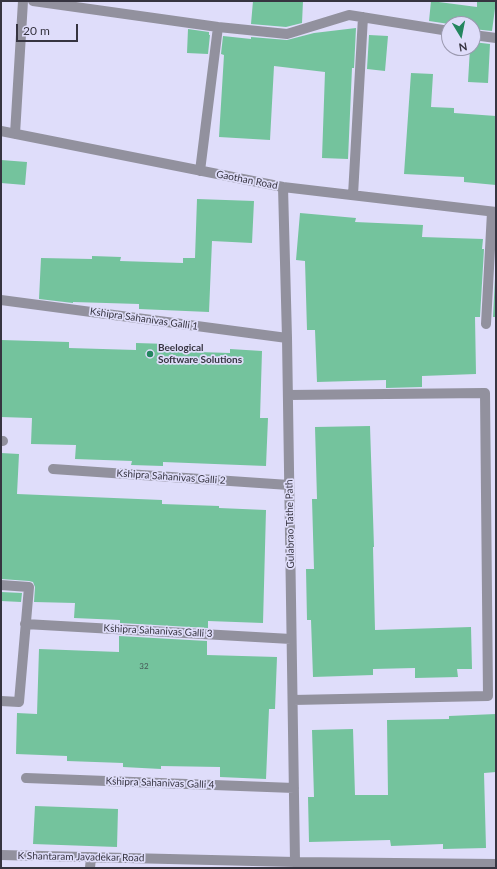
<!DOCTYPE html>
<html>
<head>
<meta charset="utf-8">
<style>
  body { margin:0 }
  #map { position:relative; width:497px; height:869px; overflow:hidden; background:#dfddfa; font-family:Lato,sans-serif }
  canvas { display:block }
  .frame { position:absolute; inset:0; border:2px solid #363440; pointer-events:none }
  .north { position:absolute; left:441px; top:16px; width:40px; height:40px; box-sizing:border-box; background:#dfddfa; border:1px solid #9b99b0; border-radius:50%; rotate:170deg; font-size:11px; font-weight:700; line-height:16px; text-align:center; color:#363440 }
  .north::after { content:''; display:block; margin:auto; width:14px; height:18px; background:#24865f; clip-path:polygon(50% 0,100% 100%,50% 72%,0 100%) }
  .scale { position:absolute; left:16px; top:24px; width:62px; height:18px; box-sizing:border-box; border:2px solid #363440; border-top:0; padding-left:5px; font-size:12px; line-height:14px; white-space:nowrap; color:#363440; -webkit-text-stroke:3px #dfddfa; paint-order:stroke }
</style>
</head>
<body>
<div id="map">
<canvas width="497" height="869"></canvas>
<div class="frame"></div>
<div class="north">N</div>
<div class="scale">20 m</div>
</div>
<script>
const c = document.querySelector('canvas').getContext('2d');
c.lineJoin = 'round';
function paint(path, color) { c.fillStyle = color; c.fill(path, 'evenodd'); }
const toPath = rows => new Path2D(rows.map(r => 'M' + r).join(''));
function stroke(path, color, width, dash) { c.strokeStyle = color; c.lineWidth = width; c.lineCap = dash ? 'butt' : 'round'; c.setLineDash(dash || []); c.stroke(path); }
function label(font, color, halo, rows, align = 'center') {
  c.font = font + ' Lato,sans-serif'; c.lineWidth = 3.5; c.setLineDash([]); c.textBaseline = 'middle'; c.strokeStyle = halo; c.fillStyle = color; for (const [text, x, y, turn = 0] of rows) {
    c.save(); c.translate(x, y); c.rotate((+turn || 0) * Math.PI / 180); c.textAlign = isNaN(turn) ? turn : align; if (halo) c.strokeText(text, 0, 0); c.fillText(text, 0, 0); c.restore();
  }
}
const building = toPath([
  [253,1,303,1,302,23,286,27,251,24],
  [431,1,477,7,477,1,496,1,492,31,473,29,473,24,449,24,429,21],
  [356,28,354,68,352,68,348,159,322,158,325,72,274,66,270,140,219,137,224,55,221,54,223,36,251,39,251,37,287,40,314,33],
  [188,29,209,32,209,35,210,35,208,54,187,53],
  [369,35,388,36,385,71,367,69],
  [473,42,490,44,488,83,468,82,470,48,473,48],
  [411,73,433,74,431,107,454,108,454,113,496,116,496,185,464,182,464,177,404,174],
  [1,160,27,162,25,185,1,183],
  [197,199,254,201,252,243,212,241,209,312,139,309,139,304,73,302,73,303,39,299,41,258,92,259,92,256,121,257,120,261,183,263,183,258,195,258],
  [300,213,356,218,355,222,423,225,422,237,483,239,482,249,484,249,480,317,475,317,476,374,422,376,422,387,386,388,386,380,317,382,315,330,307,330,305,261,296,260],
  [496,259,496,317,493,317],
  [1,340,69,342,69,348,136,350,136,343,168,344,167,351,230,353,230,349,262,351,260,418,268,418,266,466,163,462,163,466,131,465,132,461,75,459,76,445,31,444,32,418,1,417],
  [370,426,374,547,373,547,375,630,471,627,472,669,457,669,458,677,415,678,415,668,373,669,373,675,313,677,311,620,307,620,306,569,314,569,312,499,317,499,315,427],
  [1,453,19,454,17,494,162,500,162,504,219,506,219,508,266,510,263,623,208,621,208,628,120,623,120,620,74,618,75,603,34,602,35,587,33,582,29,581,1,579],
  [1,592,22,593,21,602,1,601],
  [119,636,207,641,207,655,277,657,275,709,269,709,266,779,220,777,220,767,161,766,161,769,123,767,123,763,67,761,67,756,16,754,17,713,37,714,39,649,119,652],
  [496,714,496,772,484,773,486,848,443,849,443,844,391,846,390,840,309,842,308,797,314,797,312,730,353,729,355,795,388,795,387,720,449,719,449,716],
  [35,806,118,809,117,847,33,844]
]);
const minor = toPath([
  [33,1,218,27,287,34,349,15,449,31],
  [473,35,496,38],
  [1,131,283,187,496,212],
  [15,134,23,1],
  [200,171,218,27],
  [283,187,287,338,295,862],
  [353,195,363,17],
  [1,300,287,338],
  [486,324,492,212],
  [288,395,485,393,488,696,293,700],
  [1,441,3,441],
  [53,469,289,485],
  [1,585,29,587,19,702,1,701],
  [25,624,291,639],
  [26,778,294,788],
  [1,855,295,862,496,864],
  [90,868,91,857]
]);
const markers = [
  [150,354,4,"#24865f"]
];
const numberNames = [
  ["32",144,666]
];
const streetNames = [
  ["Gaothan Road",247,180,11],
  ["Kshipra Sahanivas Galli 1",144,319,8],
  ["Kshipra Sahanivas Galli 2",171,477,4],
  ["Gulabrao Tathe Path",290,524,-91],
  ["Kshipra Sahanivas Galli 3",158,631,3],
  ["Kshipra Sahanivas Galli 4",160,783,2],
  ["K Shantaram Javadekar Road",81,857,1]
];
const poiNames = [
  ["Beelogical",158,348],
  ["Software Solutions",158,360]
];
paint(building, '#74c39d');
stroke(minor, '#92919e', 10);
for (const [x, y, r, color] of markers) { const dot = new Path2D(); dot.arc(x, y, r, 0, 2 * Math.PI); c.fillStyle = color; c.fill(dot); stroke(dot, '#dfddfa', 1.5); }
label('8px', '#465857', null, numberNames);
label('10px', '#363440', '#dfddfa', streetNames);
label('bold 10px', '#363440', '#dfddfa', poiNames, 'left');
</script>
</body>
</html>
